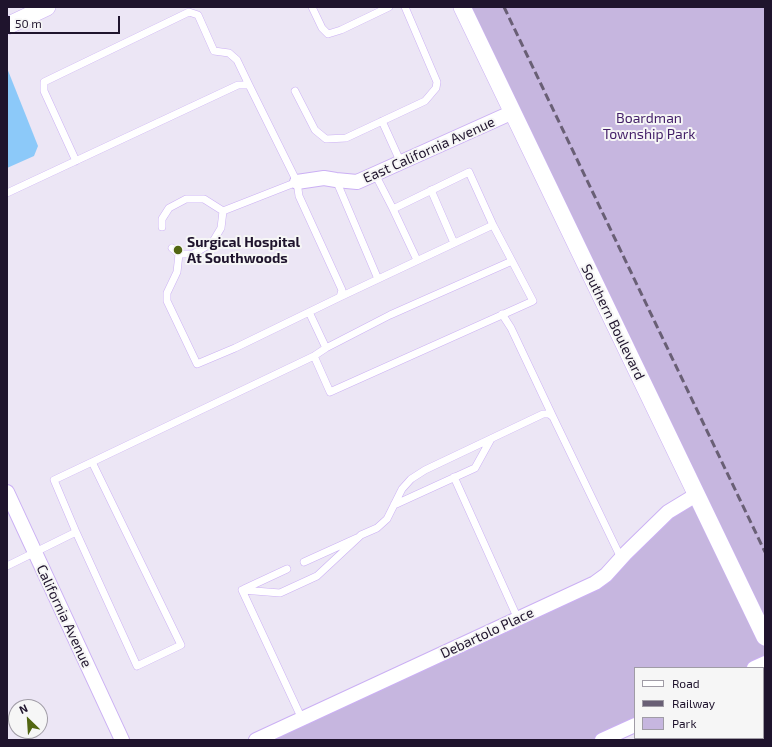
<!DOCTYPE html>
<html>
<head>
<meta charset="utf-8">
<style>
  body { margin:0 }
  #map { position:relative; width:772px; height:747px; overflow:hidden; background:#ece6f5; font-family:"Exo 2",sans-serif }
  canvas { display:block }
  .frame { position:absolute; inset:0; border:8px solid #1f142d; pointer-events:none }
  .legend { position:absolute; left:634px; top:667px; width:130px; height:72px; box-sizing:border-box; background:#f6f6f6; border:1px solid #a09ca6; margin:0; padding:5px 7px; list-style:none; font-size:12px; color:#1f142d }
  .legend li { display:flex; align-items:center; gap:8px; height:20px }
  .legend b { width:20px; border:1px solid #a09ca6 }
  .north { position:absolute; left:8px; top:699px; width:40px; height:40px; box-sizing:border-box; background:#f6f6f6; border:1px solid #a09ca6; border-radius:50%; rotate:335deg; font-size:11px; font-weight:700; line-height:16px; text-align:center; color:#1f142d }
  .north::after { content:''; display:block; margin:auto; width:14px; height:18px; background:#526612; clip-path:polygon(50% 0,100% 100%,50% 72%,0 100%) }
  .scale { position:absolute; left:8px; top:16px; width:112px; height:18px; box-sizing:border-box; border:2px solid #1f142d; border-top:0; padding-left:5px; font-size:12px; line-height:14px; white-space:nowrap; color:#1f142d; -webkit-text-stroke:3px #f6f6f6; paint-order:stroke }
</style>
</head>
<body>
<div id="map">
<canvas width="772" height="747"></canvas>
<div class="frame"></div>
<ul class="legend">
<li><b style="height:5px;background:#fff"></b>Road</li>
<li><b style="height:5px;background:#695f75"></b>Railway</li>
<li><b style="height:11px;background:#c6b6df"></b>Park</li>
</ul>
<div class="north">N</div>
<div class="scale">50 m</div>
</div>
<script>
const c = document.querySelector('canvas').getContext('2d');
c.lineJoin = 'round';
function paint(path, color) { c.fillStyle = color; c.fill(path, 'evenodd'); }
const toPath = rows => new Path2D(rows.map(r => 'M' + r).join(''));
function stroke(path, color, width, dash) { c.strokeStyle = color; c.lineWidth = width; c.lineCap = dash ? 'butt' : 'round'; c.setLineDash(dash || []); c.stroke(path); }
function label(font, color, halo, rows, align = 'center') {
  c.font = font + ' "Exo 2",sans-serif'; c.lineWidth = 4; c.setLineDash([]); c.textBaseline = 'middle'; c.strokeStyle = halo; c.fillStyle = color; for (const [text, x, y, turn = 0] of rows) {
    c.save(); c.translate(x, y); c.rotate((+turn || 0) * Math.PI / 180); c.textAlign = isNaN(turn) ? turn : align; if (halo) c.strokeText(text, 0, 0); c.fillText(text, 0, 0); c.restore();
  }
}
const green = toPath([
  [462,7,765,7,765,663,754,668,635,668,635,725,602,740,256,740,595,583,696,495]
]);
const water = toPath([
  [7,68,38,146,34,156,7,168]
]);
const service = toPath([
  [312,7,322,28,328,34,341,30,389,7],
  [295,91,315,130,326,139,346,138,425,101,436,88,437,82,405,7],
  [382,121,401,163],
  [76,161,44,91,44,82,189,12,198,15,214,51,229,53,237,60,249,85],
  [375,174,393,209],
  [336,180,378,279],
  [431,190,454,243],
  [7,193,238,85,249,85,297,182,299,196,342,290,340,297,235,348,197,364,167,301,167,293,177,272,179,254],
  [223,211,297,182],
  [493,225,512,261],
  [162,227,162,219,169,208,186,199,204,199,223,211,221,228,212,243,193,254,179,254,172,248],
  [340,297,493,225,469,172,393,209,417,260],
  [309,312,326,348],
  [502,314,511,328,553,417],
  [92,462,314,356,326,348,390,315,512,261,533,301,330,392,314,356],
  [454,477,518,619],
  [394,505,475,468,491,439],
  [304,562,357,538],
  [7,566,76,532,137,666,181,645,92,462,54,480,76,532],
  [244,589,287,569],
  [302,719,242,590,280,593,317,576,361,535,377,528,387,519,402,489,411,479,425,470,543,414,549,414,553,417,621,558]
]);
const minor = toPath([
  [297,182,324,178,336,180,357,182,513,112],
  [7,492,122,740],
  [754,668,765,663],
  [256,740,595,583,606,575,625,554,668,512,696,495],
  [602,740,635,725]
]);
const tertiary = toPath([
  [462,7,765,637],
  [7,26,47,7]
]);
const rail = toPath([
  [504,7,765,552]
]);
const markers = [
  [178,250,5,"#526612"]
];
const parkNames = [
  ["Boardman",649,118],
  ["Township Park",649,134]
];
const streetNames = [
  ["East California Avenue",429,150,-24],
  ["Southern Boulevard",613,322,64],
  ["California Avenue",64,616,65],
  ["Debartolo Place",487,633,-25]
];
const poiNames = [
  ["Surgical Hospital",187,242],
  ["At Southwoods",187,258]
];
paint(green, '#c6b6df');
paint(water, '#8cc9f9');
stroke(service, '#cbb0f4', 8);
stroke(minor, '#cbb0f4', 16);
stroke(tertiary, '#cbb0f4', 18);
stroke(service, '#fff', 7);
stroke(minor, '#fff', 14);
stroke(tertiary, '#fff', 17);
stroke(rail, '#695f75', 3, [8, 4]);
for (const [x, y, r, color] of markers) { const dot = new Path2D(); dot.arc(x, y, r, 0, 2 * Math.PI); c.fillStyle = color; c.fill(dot); stroke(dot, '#f6f6f6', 1.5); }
label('14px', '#421e67', '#f6f6f6', parkNames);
label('14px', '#1f142d', '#f6f6f6', streetNames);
label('bold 14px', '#1f142d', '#f6f6f6', poiNames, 'left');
</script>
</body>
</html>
